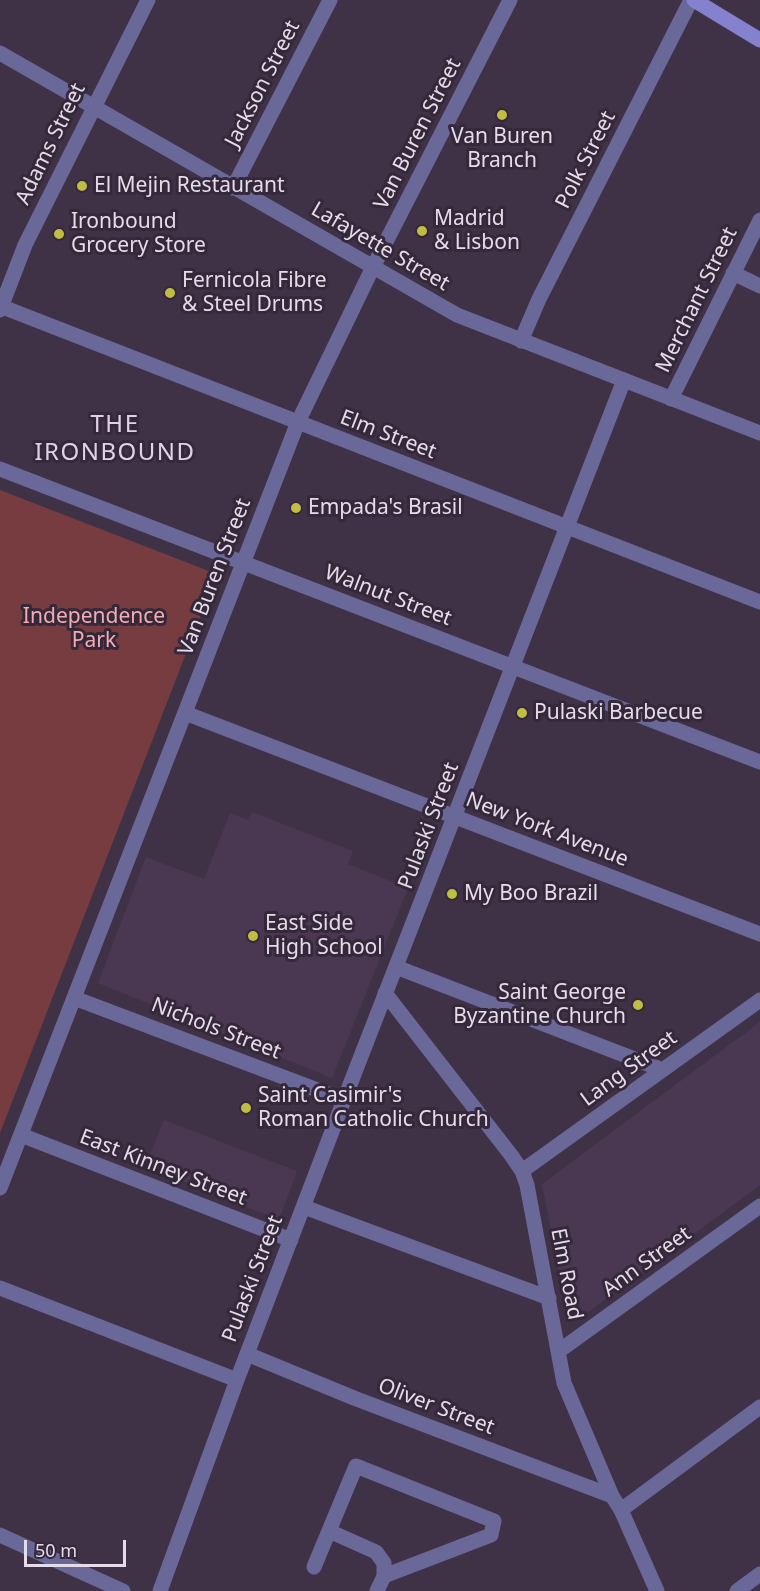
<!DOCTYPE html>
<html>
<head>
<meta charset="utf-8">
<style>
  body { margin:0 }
  #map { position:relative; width:760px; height:1591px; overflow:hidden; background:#3f3246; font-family:"Noto Sans",sans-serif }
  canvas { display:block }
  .scale { position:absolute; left:24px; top:1540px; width:102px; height:27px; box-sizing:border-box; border:3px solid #e4dce9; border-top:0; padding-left:8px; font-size:18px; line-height:21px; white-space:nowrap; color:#e4dce9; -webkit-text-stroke:4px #35283b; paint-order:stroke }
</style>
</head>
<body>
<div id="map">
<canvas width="760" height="1591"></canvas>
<div class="scale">50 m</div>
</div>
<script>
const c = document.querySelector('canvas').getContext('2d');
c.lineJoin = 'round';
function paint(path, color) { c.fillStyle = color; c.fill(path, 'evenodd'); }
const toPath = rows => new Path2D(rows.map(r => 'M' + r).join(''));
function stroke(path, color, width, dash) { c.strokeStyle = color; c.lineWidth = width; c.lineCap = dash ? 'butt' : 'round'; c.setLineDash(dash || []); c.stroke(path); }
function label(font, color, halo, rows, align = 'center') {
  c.font = font + ' "Noto Sans",sans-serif'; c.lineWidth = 6; c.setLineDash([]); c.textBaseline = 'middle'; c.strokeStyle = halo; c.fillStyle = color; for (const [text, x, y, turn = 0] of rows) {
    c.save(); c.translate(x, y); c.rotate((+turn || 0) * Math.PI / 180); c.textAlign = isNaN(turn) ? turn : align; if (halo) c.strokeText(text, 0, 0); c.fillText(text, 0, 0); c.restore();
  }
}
const built = toPath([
  [252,812,353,851,348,864,408,888,332,1078,98,983,146,857,204,879,230,813,248,820],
  [760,1022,760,1185,576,1321,568,1318,542,1184],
  [164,1120,297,1171,279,1220,145,1166]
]);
const green = toPath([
  [0,490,214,573,216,576,0,1133]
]);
const minor = toPath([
  [733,273,760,286],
  [0,306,760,602],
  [521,341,539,299,691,0],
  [671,399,760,220],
  [185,713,760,934],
  [396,967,663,1070],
  [385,993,511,1155,522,1171,527,1185,564,1383,612,1496,621,1510,657,1591],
  [74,998,344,1100],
  [21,1135,291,1240],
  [522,1171,760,1000],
  [304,1207,549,1298],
  [0,1288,237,1380],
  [559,1351,760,1206],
  [247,1354,354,1398,612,1496],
  [621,1510,760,1407],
  [329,1531,376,1552,384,1563,384,1576],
  [314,1567,356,1466,494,1521,491,1535,384,1576,377,1591],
  [160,1591,237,1380,344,1100,624,380],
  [737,1591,760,1574]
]);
const tertiary = toPath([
  [0,53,457,315,760,433],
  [233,188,330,0],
  [0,310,25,245,148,0],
  [0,469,760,762],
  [0,1188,298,422,373,267,510,0],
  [0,1535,123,1591]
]);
const secondary = toPath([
  [694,0,760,40]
]);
const markers = [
  [502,115,6,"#bfbe42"],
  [82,186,6,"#bfbe42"],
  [422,231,6,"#bfbe42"],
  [59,234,6,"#bfbe42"],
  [170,293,6,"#bfbe42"],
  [296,508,6,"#bfbe42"],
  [522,713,6,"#bfbe42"],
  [452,894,6,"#bfbe42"],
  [253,936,6,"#bfbe42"],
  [638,1005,6,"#bfbe42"],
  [246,1108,6,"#bfbe42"]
];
const streetNames = [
  ["Jackson Street",263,84,-63],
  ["Van Buren Street",418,134,-63],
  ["Adams Street",51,144,-64],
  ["Polk Street",586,160,-63],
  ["Lafayette Street",380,247,30],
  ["Merchant Street",697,300,-64],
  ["Elm Street",388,435,21],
  ["Van Buren Street",215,577,-69],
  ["Walnut Street",388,596,21],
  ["Pulaski Street",429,826,-69],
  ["New York Avenue",547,830,21],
  ["Nichols Street",216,1029,21],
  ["Lang Street",629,1069,-36],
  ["East Kinney Street",163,1168,21],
  ["Ann Street",647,1262,-36],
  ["Elm Road",566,1274,79],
  ["Pulaski Street",253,1279,-69],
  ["Oliver Street",436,1407,21]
];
const poiNames = [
  ["Van Buren",502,137,"center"],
  ["Branch",502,161,"center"],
  ["El Mejin Restaurant",94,186],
  ["Madrid",434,219],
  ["& Lisbon",434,243],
  ["Ironbound",71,222],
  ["Grocery Store",71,246],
  ["Fernicola Fibre",182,281],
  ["& Steel Drums",182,305],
  ["Empada's Brasil",308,508],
  ["Pulaski Barbecue",534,713],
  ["My Boo Brazil",464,894],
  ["East Side",265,924],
  ["High School",265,948],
  ["Saint George",626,993,"right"],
  ["Byzantine Church",626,1017,"right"],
  ["Saint Casimir's",258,1096],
  ["Roman Catholic Church",258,1120]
];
const parkNames = [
  ["Independence",94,617],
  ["Park",94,641]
];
const quarterNames = [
  ["THE",115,425],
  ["IRONBOUND",115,453]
];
paint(built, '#4a3852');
paint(green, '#763c40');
stroke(minor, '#696899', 15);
stroke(tertiary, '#696899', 15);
stroke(secondary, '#8482cf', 15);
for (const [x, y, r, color] of markers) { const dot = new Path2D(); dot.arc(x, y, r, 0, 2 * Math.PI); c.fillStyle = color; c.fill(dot); stroke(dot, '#35283b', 2); }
label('21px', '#e4dce9', '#35283b', streetNames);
label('21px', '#e4dce9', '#35283b', poiNames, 'left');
label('21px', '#f3acaf', '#35283b', parkNames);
c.letterSpacing = '1.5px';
label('24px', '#e1d0e9', '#35283b', quarterNames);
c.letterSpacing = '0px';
</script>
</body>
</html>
